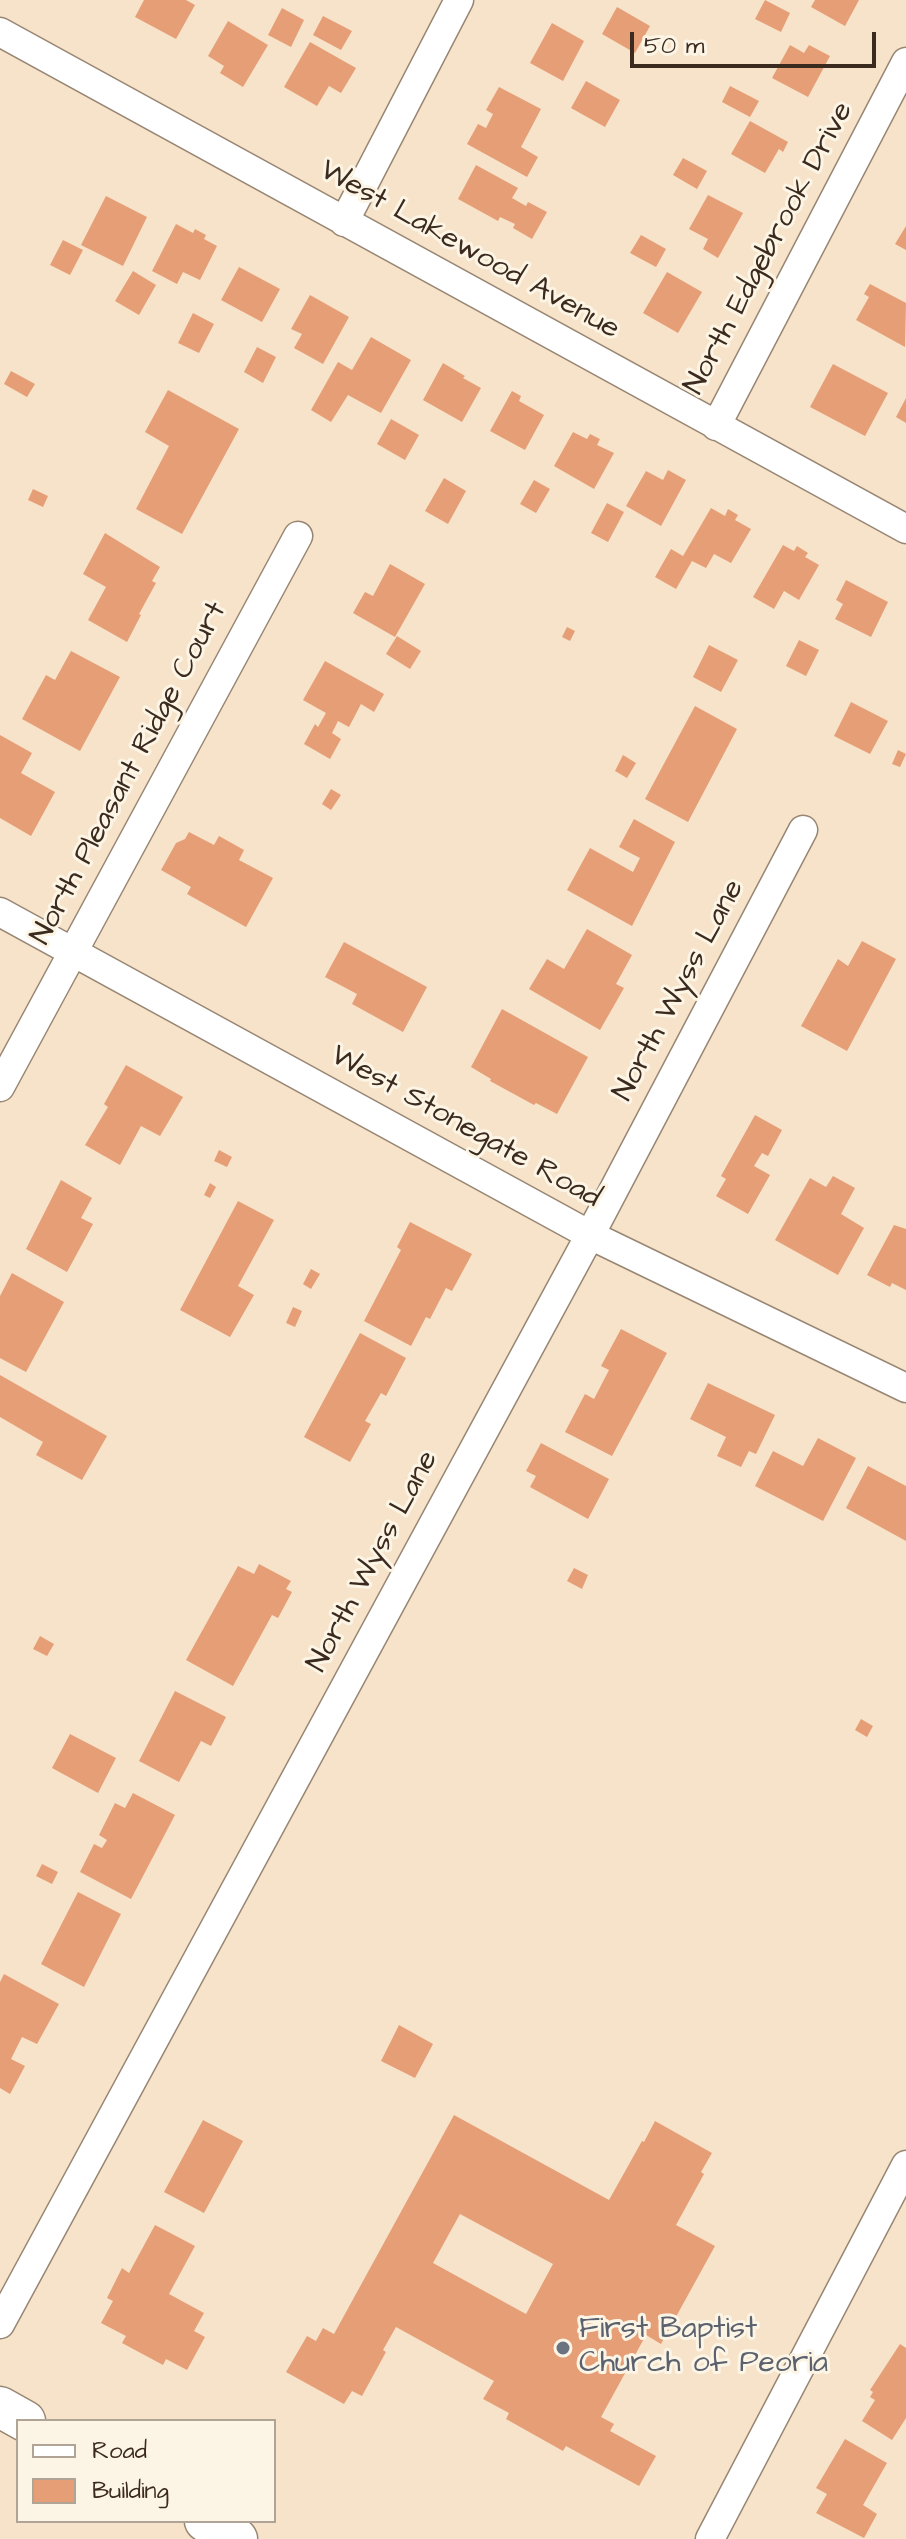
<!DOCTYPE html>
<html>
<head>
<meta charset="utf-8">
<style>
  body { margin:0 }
  #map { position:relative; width:906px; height:2539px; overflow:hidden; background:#f6e3c9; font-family:"Architects Daughter",sans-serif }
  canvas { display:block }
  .legend { position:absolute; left:16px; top:2419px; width:260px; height:104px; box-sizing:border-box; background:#fcf5e5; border:2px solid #afa495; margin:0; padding:10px 14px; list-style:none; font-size:24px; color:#3b2a1e }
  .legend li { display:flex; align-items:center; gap:16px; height:40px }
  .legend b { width:40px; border:2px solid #afa495 }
  .scale { position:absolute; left:630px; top:32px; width:246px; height:36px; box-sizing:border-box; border:4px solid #3b2a1e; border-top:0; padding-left:10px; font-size:24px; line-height:28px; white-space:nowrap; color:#3b2a1e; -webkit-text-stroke:6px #fcf5e5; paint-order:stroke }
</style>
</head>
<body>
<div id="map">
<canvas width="906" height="2539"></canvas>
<ul class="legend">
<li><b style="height:10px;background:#fff"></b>Road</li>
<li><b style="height:22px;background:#e69e77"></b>Building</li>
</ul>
<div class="scale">50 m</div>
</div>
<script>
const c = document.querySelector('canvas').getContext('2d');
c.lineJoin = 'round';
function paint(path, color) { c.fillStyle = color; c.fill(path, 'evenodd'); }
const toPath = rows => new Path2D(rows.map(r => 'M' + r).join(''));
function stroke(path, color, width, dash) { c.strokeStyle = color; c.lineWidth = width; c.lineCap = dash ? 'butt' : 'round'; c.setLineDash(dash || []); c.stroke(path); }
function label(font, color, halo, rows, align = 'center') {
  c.font = font + ' "Architects Daughter",sans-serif'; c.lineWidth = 6; c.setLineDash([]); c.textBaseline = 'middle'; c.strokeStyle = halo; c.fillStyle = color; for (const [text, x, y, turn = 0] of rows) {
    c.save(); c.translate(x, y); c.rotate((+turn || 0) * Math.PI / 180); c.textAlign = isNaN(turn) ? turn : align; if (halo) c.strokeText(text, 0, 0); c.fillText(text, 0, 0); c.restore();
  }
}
const building = toPath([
  [144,0,186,0,195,5,176,39,135,17],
  [765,0,790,13,781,32,755,19],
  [815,0,859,0,845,26,811,7],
  [617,7,650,26,635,53,602,34],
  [282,8,304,20,291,47,268,35],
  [323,16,352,31,341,50,313,35],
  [228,21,268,45,243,87,220,73,224,66,208,56],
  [552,23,584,41,563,81,530,63],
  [310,42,356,68,341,93,329,86,317,106,284,87],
  [790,45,804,53,809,45,830,56,808,97,772,78],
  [586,81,620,100,605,127,571,108],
  [730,86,759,101,750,117,722,102],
  [499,87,541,109,521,147,538,157,527,177,467,144,478,124,486,128,493,114,486,110],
  [750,121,788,142,783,152,779,149,765,173,731,154],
  [683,158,707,171,697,189,673,175],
  [476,165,518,188,512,198,526,206,528,202,547,212,532,239,513,228,515,224,500,217,498,221,458,199],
  [708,195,743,213,718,258,703,249,708,239,689,229],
  [106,196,147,217,123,266,81,245],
  [176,224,193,233,195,229,206,235,204,239,217,246,200,280,183,272,177,284,152,271],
  [906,226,906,250,895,244],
  [641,235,666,249,656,267,630,253],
  [63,240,83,250,70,275,50,265],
  [239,267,280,289,262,322,221,300],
  [133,271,156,285,139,315,115,301],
  [667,272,702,292,678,333,643,313],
  [870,284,906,303,905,347,856,320,869,297,864,294],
  [310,295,349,317,323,364,294,348,302,334,291,329],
  [193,313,214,324,199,353,178,343],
  [371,337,411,360,381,413,348,395,331,422,311,410,338,362,352,370],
  [257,347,276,357,263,383,244,372],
  [443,363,465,376,463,378,481,388,462,422,423,400],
  [833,364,888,393,865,436,810,407],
  [11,371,35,384,27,397,4,384],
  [168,390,239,429,182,534,136,509,169,446,145,432],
  [512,391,521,396,519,401,544,415,525,450,490,431],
  [906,398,906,423,896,417],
  [391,419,419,435,405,460,377,444],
  [573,432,587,439,590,434,600,439,597,445,614,453,594,489,554,466],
  [668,470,686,480,661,526,626,506,646,471,663,480],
  [444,478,466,491,448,524,425,511],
  [534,480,550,489,536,513,520,504],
  [33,489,48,496,43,507,28,500],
  [607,503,624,512,608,542,591,533],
  [711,508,725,516,728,509,738,515,735,520,751,529,731,563,714,554,706,568,692,561,676,589,655,577,671,549,683,556],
  [105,533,160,567,152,581,156,583,139,614,141,615,127,642,88,620,106,587,83,574],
  [783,545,794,551,797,546,808,553,805,557,819,565,799,600,784,591,774,609,753,597],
  [390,564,425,584,395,637,353,613,365,592,373,596],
  [846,580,888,602,871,637,835,619,843,604,836,600],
  [567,627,575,631,570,641,562,637],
  [397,636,421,651,410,669,386,654],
  [799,640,819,650,806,676,786,666],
  [709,645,738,660,721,692,693,677],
  [71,651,120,677,80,751,22,719,46,675,55,680],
  [325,661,384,694,374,712,361,704,349,727,338,721,332,733,341,739,330,759,304,744,315,724,318,727,326,713,303,700],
  [851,702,888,721,870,754,834,736],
  [695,706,737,729,688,822,645,799],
  [0,735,32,753,21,773,55,792,31,836,0,818],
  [898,750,906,754,900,767,892,764],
  [623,755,636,763,627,778,615,771],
  [331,789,341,795,331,810,322,804],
  [634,819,675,842,632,926,567,890,590,848,633,872,640,858,619,847],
  [189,832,214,845,219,836,244,850,239,860,273,878,246,927,187,894,191,887,161,870,176,843,185,839],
  [587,929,632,955,616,984,624,988,600,1030,529,989,547,959,564,969],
  [862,941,896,959,847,1051,801,1026,838,959,848,966],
  [344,942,427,987,403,1032,352,1004,357,994,325,977],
  [502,1009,588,1057,557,1114,536,1103,534,1105,490,1081,491,1079,471,1067],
  [126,1065,183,1097,160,1136,141,1126,120,1165,85,1145,108,1107,104,1104],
  [755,1115,782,1130,768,1156,762,1153,754,1166,770,1175,748,1214,716,1196,726,1179,721,1176],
  [219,1150,232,1157,227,1167,214,1161],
  [833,1176,855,1188,841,1214,864,1228,838,1275,775,1240,810,1178,826,1187],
  [61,1180,92,1198,81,1218,93,1224,67,1272,26,1249],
  [210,1183,216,1187,210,1198,204,1195],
  [238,1201,274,1220,238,1286,254,1295,230,1337,180,1310],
  [410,1222,472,1254,452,1291,446,1288,430,1319,426,1317,411,1346,364,1321,401,1250,397,1247],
  [894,1225,906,1229,906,1290,892,1283,890,1287,867,1275],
  [311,1269,320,1274,311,1289,303,1284],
  [12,1273,64,1302,26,1372,0,1358,0,1296],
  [293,1307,302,1311,295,1327,286,1323],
  [621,1329,667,1353,612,1456,565,1432,585,1394,594,1399,609,1370,601,1366],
  [360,1333,406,1358,386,1396,381,1393,365,1421,371,1424,350,1462,304,1437],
  [0,1375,107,1436,82,1480,36,1455,43,1442,0,1417],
  [708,1383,775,1415,756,1454,749,1451,741,1467,717,1456,726,1437,690,1419],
  [818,1438,856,1458,823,1521,755,1486,773,1451,803,1466],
  [541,1443,609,1479,588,1519,530,1487,536,1476,526,1471],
  [868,1466,906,1486,906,1541,846,1508],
  [259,1564,291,1581,286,1589,292,1592,278,1618,272,1615,233,1686,186,1660,238,1566,254,1574],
  [574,1568,588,1575,582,1589,567,1581],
  [40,1636,54,1644,47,1656,33,1649],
  [175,1691,226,1717,211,1746,201,1741,179,1782,139,1761],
  [861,1719,873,1726,867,1737,855,1730],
  [70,1734,116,1758,98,1793,52,1768],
  [133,1793,175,1815,131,1899,80,1872,94,1844,102,1848,107,1840,99,1835,115,1803,125,1808],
  [42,1864,58,1872,52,1884,36,1876],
  [78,1892,121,1914,84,1987,41,1964],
  [4,1974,59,2004,37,2044,22,2037,11,2059,25,2066,10,2094,0,2088,0,1982],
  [399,2025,433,2044,415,2078,381,2061],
  [454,2115,609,2200,642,2141,644,2142,655,2121,712,2153,701,2172,704,2174,676,2225,715,2246,661,2344,646,2335,601,2417,614,2424,610,2431,656,2456,639,2486,566,2446,563,2451,506,2419,509,2413,483,2399,494,2381,396,2327,383,2350,386,2352,362,2396,352,2391,344,2404,286,2372,307,2336,316,2341,323,2328,334,2334],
  [460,2214,553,2264,526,2314,433,2263],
  [203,2120,243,2141,204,2213,164,2192],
  [155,2225,195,2246,169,2294,204,2313,194,2331,205,2337,187,2370,166,2359,163,2365,122,2343,126,2336,101,2323,113,2301,107,2298,122,2268,129,2273],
  [900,2344,906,2348,906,2418,892,2440,862,2421,875,2400,870,2397,873,2392,870,2390],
  [845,2439,887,2463,863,2505,877,2514,864,2538,816,2513,827,2494,816,2488]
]);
const street = toPath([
  [0,32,906,529],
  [344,222,459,0],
  [716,426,906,62],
  [0,912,590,1235,906,1388],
  [0,1087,298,536],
  [0,2324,590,1235,803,830],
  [710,2539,906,2165]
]);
const secondary = toPath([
  [0,2407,25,2421],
  [205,2521,237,2539]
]);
const markers = [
  [563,2348,8,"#6b7280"]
];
const streetNames = [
  ["North Edgebrook Drive",770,249,-62],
  ["West Lakewood Avenue",469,251,29],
  ["North Pleasant Ridge Court",130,774,-62],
  ["North Wyss Lane",680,991,-62],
  ["West Stonegate Road",465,1128,29],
  ["North Wyss Lane",374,1562,-62]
];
const worshipNames = [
  ["First Baptist",579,2331],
  ["Church of Peoria",579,2365]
];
paint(building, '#e69e77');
stroke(street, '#988674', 31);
stroke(secondary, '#988674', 43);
stroke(street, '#fff', 28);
stroke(secondary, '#fff', 40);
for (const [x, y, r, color] of markers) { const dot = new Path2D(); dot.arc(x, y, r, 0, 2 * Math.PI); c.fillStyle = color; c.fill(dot); stroke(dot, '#fcf5e5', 3); }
label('30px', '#3b2a1e', '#fcf5e5', streetNames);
label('30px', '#5b616d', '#fcf5e5', worshipNames, 'left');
</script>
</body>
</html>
